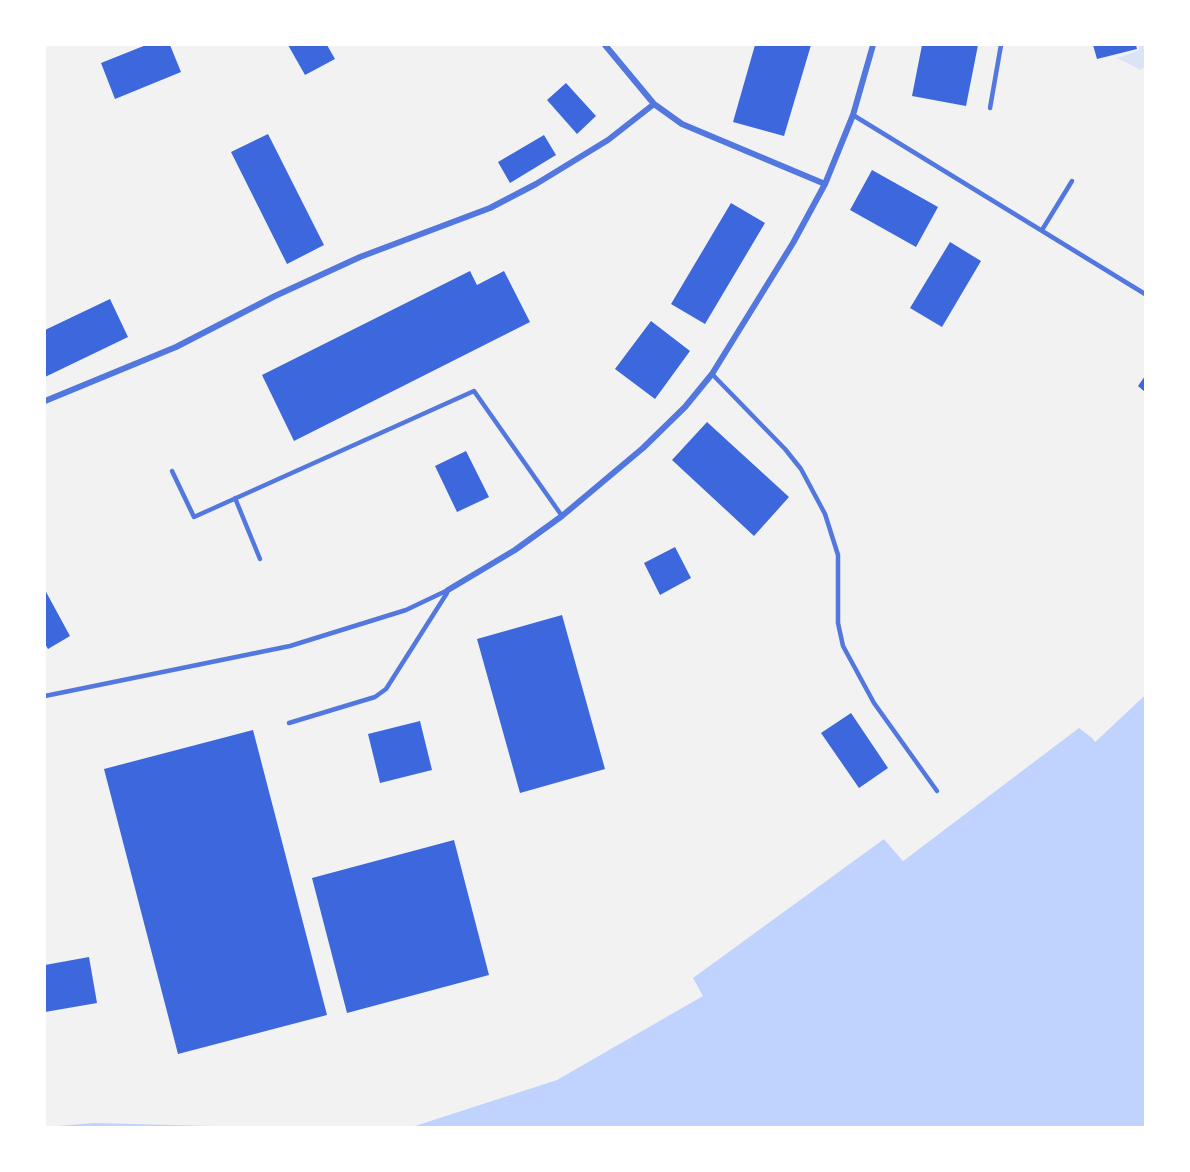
<!DOCTYPE html>
<html>
<head>
<meta charset="utf-8">
<style>
  body { margin:0 }
  #map { position:relative; width:1190px; height:1172px; overflow:hidden; background:#f2f2f2; font-family:Raleway,sans-serif }
  canvas { display:block }
  .frame { position:absolute; inset:0; border:46px solid #fff; pointer-events:none }
</style>
</head>
<body>
<div id="map">
<canvas width="1190" height="1172"></canvas>
<div class="frame"></div>
</div>
<script>
const c = document.querySelector('canvas').getContext('2d');
c.lineJoin = 'round';
function paint(path, color) { c.fillStyle = color; c.fill(path, 'evenodd'); }
const toPath = rows => new Path2D(rows.map(r => 'M' + r).join(''));
function stroke(path, color, width, dash) { c.strokeStyle = color; c.lineWidth = width; c.lineCap = dash ? 'butt' : 'round'; c.setLineDash(dash || []); c.stroke(path); }
const green = toPath([
  [1139,45,1145,45,1145,66,1141,70,1117,58,1139,50]
]);
const water = toPath([
  [1145,695,1145,1127,412,1127,557,1080,703,996,693,978,884,839,903,861,1079,728,1096,741],
  [93,1123,252,1127,47,1127]
]);
const pier = toPath([
  [1145,692,1145,695,1095,742,1087,730,1095,738],
  [1064,735,1066,737,903,861,884,839,886,838,903,857]
]);
const building = toPath([
  [146,45,170,45,181,72,115,99,101,63],
  [288,45,327,45,335,59,305,75],
  [755,45,811,45,784,136,733,122],
  [922,45,978,45,966,106,912,96],
  [1093,45,1136,45,1137,49,1097,59],
  [566,83,596,116,577,134,547,100],
  [268,134,324,245,287,264,231,152],
  [544,135,556,155,510,183,498,162],
  [872,170,938,207,916,247,850,210],
  [731,203,765,223,705,324,671,304],
  [950,242,981,261,942,327,910,308],
  [470,271,477,285,504,271,530,322,294,441,262,375],
  [110,299,128,337,45,377,45,330],
  [651,321,690,351,655,399,615,369],
  [1145,376,1145,392,1138,386],
  [707,422,789,497,754,536,672,460],
  [466,451,489,497,457,512,435,466],
  [675,547,691,578,660,595,644,563],
  [45,590,70,636,48,649,45,644],
  [562,615,605,769,520,793,477,639],
  [851,713,888,768,859,788,821,733],
  [420,721,432,770,380,783,368,734],
  [253,730,327,1015,178,1054,104,769],
  [454,840,489,975,347,1013,312,878],
  [89,957,97,1003,45,1012,45,965]
]);
const service = toPath([
  [990,108,1001,45],
  [853,115,1145,294],
  [1042,230,1072,181],
  [712,374,785,449,801,469,825,514,838,555,838,623,843,646,874,703,937,791],
  [172,471,194,517,474,391,562,516],
  [235,498,260,559],
  [45,696,290,646,406,610,448,590],
  [289,723,375,697,386,689,447,593]
]);
const minor = toPath([
  [605,45,654,104,682,124,825,184],
  [45,401,176,347,275,296,360,257,490,208,536,184,608,140,654,104],
  [448,590,515,550,562,516,643,448,685,407,712,374,793,243,825,184,853,115,873,45]
]);
paint(green, '#dbe4f7');
paint(water, '#bfd3fe');
paint(pier, '#f2f2f2');
paint(building, '#3d67dc');
stroke(service, '#5277de', 4.5);
stroke(minor, '#5277de', 6);
</script>
</body>
</html>
